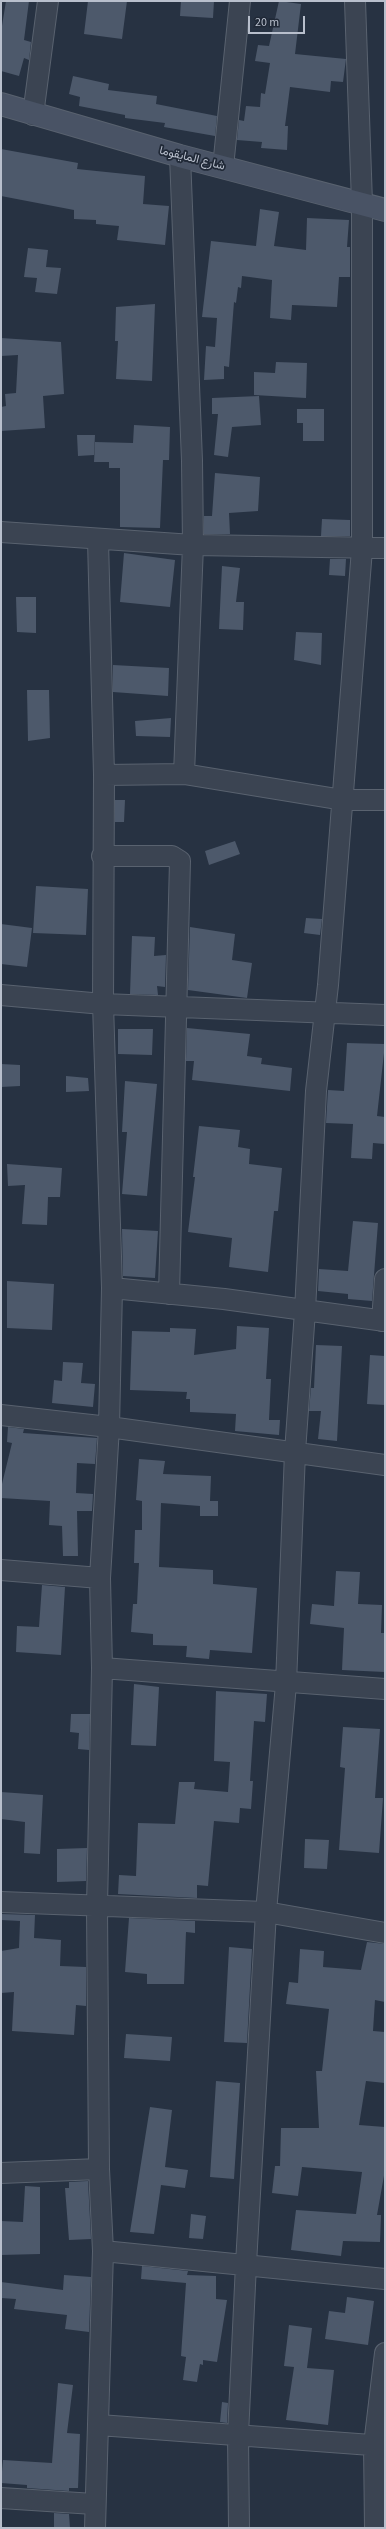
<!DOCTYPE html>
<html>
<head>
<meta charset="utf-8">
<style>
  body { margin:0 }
  #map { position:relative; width:386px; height:2529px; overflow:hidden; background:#273242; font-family:"Source Sans 3",sans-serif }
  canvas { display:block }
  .frame { position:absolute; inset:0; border:2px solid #b8bfcc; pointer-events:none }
  .scale { position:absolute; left:248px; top:16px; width:57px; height:18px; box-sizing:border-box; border:2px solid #b8bfcc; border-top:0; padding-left:5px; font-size:12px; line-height:14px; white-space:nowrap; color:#b8bfcc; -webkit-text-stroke:3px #202937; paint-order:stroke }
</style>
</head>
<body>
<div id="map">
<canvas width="386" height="2529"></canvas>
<div class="frame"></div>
<div class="scale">20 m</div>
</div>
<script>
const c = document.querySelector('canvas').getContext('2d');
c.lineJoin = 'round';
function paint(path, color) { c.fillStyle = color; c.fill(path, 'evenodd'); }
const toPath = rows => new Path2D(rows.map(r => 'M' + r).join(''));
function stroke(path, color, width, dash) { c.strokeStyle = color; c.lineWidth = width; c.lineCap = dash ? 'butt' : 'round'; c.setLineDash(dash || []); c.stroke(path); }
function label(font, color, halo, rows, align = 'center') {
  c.font = font + ' "Source Sans 3",Vazirmatn,sans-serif'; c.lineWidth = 3.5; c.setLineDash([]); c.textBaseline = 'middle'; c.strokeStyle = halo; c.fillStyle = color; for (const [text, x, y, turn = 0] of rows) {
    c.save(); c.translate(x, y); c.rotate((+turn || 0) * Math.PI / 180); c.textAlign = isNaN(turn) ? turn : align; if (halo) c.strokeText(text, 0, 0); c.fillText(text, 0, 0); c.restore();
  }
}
const building = toPath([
  [6,1,29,1,24,40,31,42,29,60,24,58,19,76,1,71,1,32],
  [88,1,127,1,122,39,84,34],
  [181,1,214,1,213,18,180,16],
  [279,1,301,4,295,54,346,59,343,82,331,81,330,92,290,87,285,126,288,126,287,150,261,148,262,142,237,140,239,120,244,121,246,106,260,107,261,93,265,94,270,63,255,61,258,45,269,46],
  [73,76,109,84,108,90,157,96,156,104,217,116,215,136,164,127,165,123,125,118,125,115,79,106,80,97,69,94],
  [1,149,78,163,77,169,145,176,143,204,169,206,165,245,117,240,119,226,96,224,96,220,74,219,74,210,1,196],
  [260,209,279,212,274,246,306,250,307,218,349,220,347,247,350,247,350,277,339,277,337,307,292,305,291,320,270,318,272,280,242,276,241,288,238,287,236,303,234,302,229,367,224,366,224,379,204,380,206,346,215,347,217,318,202,317,211,241,256,246],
  [28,248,48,250,46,267,61,268,57,294,35,292,37,278,24,277],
  [155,304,152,381,116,379,118,341,115,341,116,307],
  [1,338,61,342,64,394,43,396,45,428,1,431,1,407,6,406,5,394,16,393,18,355,1,356],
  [276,362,307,363,306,398,254,395,254,372,275,373],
  [259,396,261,425,232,427,228,457,214,455,218,414,212,414,212,398],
  [297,409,324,409,324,441,303,441,303,423,297,423],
  [134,425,170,427,169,460,163,460,160,528,120,527,120,468,109,468,109,462,94,462,95,442,133,443],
  [77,435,95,435,94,455,78,456],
  [215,473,260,477,258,511,229,513,230,534,204,534,204,516,212,516],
  [322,519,350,520,350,536,321,536],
  [124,553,175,560,170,607,120,602],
  [330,559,346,559,345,576,329,575],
  [222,566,240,568,236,602,244,602,243,630,219,629],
  [16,597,36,597,36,633,17,632],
  [296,632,322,633,321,665,294,660],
  [113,665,169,668,168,696,113,692],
  [27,690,49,690,50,738,28,741],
  [171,718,170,737,136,736,135,721],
  [115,800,125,800,124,822,115,822],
  [235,841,240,854,209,865,205,851],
  [36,886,88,889,86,935,33,933],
  [306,918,322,919,320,935,304,933],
  [1,924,32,928,27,967,1,964],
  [190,927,235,934,232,960,252,963,247,998,188,990],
  [132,936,155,937,154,956,166,955,165,987,157,986,158,995,130,994],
  [187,1028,250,1034,247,1056,262,1058,261,1064,292,1068,290,1091,192,1080,194,1061,186,1061],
  [118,1029,153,1029,152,1055,118,1054],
  [347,1043,385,1044,377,1116,385,1117,385,1144,373,1143,372,1159,351,1158,353,1124,326,1123,328,1090,344,1091],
  [1,1064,20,1065,20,1086,1,1087],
  [66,1076,88,1078,89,1091,66,1092],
  [125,1081,157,1084,147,1196,122,1194,127,1132,122,1132],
  [199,1126,240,1130,238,1147,250,1149,249,1164,282,1168,278,1211,274,1211,268,1272,229,1267,232,1238,188,1232,195,1177,193,1177],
  [7,1164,62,1168,60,1197,48,1197,47,1225,22,1224,25,1185,8,1186],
  [353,1221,378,1223,372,1301,348,1299,348,1294,318,1291,319,1269,348,1271],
  [122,1229,158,1231,155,1278,123,1276],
  [7,1281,54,1284,52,1330,7,1328],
  [237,1326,269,1328,266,1379,271,1379,269,1420,280,1420,279,1435,235,1431,236,1414,190,1412,190,1399,186,1399,187,1392,130,1390,132,1331,170,1332,170,1328,196,1329,194,1355,236,1349],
  [316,1345,342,1346,337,1441,318,1439,321,1411,309,1411,311,1388,314,1388],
  [370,1355,385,1356,385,1405,367,1404],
  [63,1362,83,1363,81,1383,95,1384,93,1407,52,1403,54,1380,62,1381],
  [8,1427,24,1429,23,1433,97,1438,95,1464,77,1463,76,1493,93,1494,92,1511,77,1511,78,1556,63,1556,62,1526,49,1525,50,1501,1,1498,1,1488,12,1443,7,1442],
  [139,1459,165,1461,163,1474,211,1476,210,1501,218,1501,218,1516,200,1516,200,1506,161,1503,159,1567,213,1570,213,1584,257,1588,252,1653,210,1650,209,1659,186,1657,187,1646,153,1645,153,1634,131,1632,133,1604,137,1604,139,1563,134,1563,135,1530,142,1530,142,1501,136,1500],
  [336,1571,360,1572,358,1604,382,1605,381,1633,385,1633,385,1672,342,1670,344,1628,310,1624,312,1604,334,1606],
  [42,1585,65,1587,61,1655,16,1652,17,1626,39,1627],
  [134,1684,159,1687,156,1746,131,1745],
  [216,1691,267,1694,265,1722,254,1721,250,1781,253,1781,251,1809,240,1808,239,1823,214,1821,208,1886,197,1885,197,1898,118,1894,119,1875,136,1876,138,1823,175,1824,179,1782,195,1782,194,1789,228,1792,230,1762,214,1761],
  [71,1714,90,1714,89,1750,78,1749,79,1733,70,1732],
  [343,1727,380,1729,375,1798,383,1798,379,1853,339,1850,345,1768,340,1767],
  [1,1792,43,1795,40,1854,24,1853,25,1822,1,1819],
  [305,1839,329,1840,327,1869,304,1868],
  [87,1848,86,1881,57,1882,57,1849],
  [1,1914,35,1915,34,1938,61,1940,60,1966,86,1967,86,2006,76,2005,74,2035,12,2031,14,1992,1,1993,1,1951,19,1948,20,1921,1,1920],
  [129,1918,195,1921,195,1933,186,1932,184,1984,147,1984,147,1974,125,1972],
  [367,1942,385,1944,385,2002,375,2000,373,2031,385,2032,385,2083,366,2081,359,2125,385,2127,385,2170,377,2215,381,2215,380,2242,343,2241,341,2256,291,2250,296,2210,356,2214,362,2172,302,2167,298,2196,272,2193,275,2166,280,2166,281,2128,319,2128,316,2071,322,2071,329,2009,286,2004,289,1982,298,1983,300,1949,324,1951,323,1967,361,1970],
  [229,1947,252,1949,247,2043,224,2042],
  [126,2034,172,2037,170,2061,124,2058],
  [216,2081,240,2083,234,2179,210,2177],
  [150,2107,172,2110,165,2167,188,2170,185,2188,161,2185,154,2234,130,2232],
  [88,2181,91,2239,69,2240,65,2188,69,2188,69,2182],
  [25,2186,40,2187,40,2254,1,2255,1,2221,23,2222],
  [191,2214,206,2216,203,2239,189,2238],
  [142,2266,188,2271,187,2275,216,2276,216,2299,227,2300,217,2362,203,2360,203,2365,200,2364,197,2382,183,2380,186,2357,181,2356,186,2283,141,2279],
  [64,2275,91,2277,89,2332,65,2329,67,2315,14,2309,16,2299,1,2298,1,2282,63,2290],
  [347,2297,374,2301,368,2345,325,2339,329,2311,345,2313],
  [289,2325,312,2328,307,2368,334,2370,328,2425,286,2420,294,2367,284,2366],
  [58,2383,73,2385,67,2433,80,2434,78,2488,69,2488,69,2491,27,2488,27,2485,1,2483,3,2460,52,2463],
  [222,2402,228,2403,227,2423,220,2422],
  [54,2513,69,2514,70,2528,54,2528]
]);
const street = toPath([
  [33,115,48,1],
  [180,156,192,461,193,545,184,774],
  [223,167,240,1],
  [1,532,193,545,385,548],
  [104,775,184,774,343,800,385,800],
  [102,856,172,856,180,861,169,1294],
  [1,995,103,1004,385,1015],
  [112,1288,224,1299,385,1321],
  [382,1321,385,1279],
  [1,1415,109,1427,385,1465],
  [1,1570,100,1578],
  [102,1668,385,1689],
  [1,1902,266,1912,385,1933],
  [1,2173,99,2169],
  [103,2251,385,2279],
  [99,2425,385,2446],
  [1,2498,94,2504],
  [95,2528,103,2251,99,2169,97,1907,102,1668,100,1578,109,1427,112,1288,103,1004,104,775,98,540],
  [239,2528,238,2435,246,2264,266,1912,286,1684,295,1452,305,1311,316,1091,328,985,362,549,362,203,355,1],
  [375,2528,374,2445,385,2353]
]);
const secondary = toPath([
  [1,104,180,156,385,210]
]);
const streetNames = [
  ["شارع المايقوما",192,159,14]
];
paint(building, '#4d596b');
stroke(street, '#59626f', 22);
stroke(secondary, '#59626f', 24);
stroke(street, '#3b4452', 20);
stroke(secondary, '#495365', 22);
label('12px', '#b8bfcc', '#202937', streetNames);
</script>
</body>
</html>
